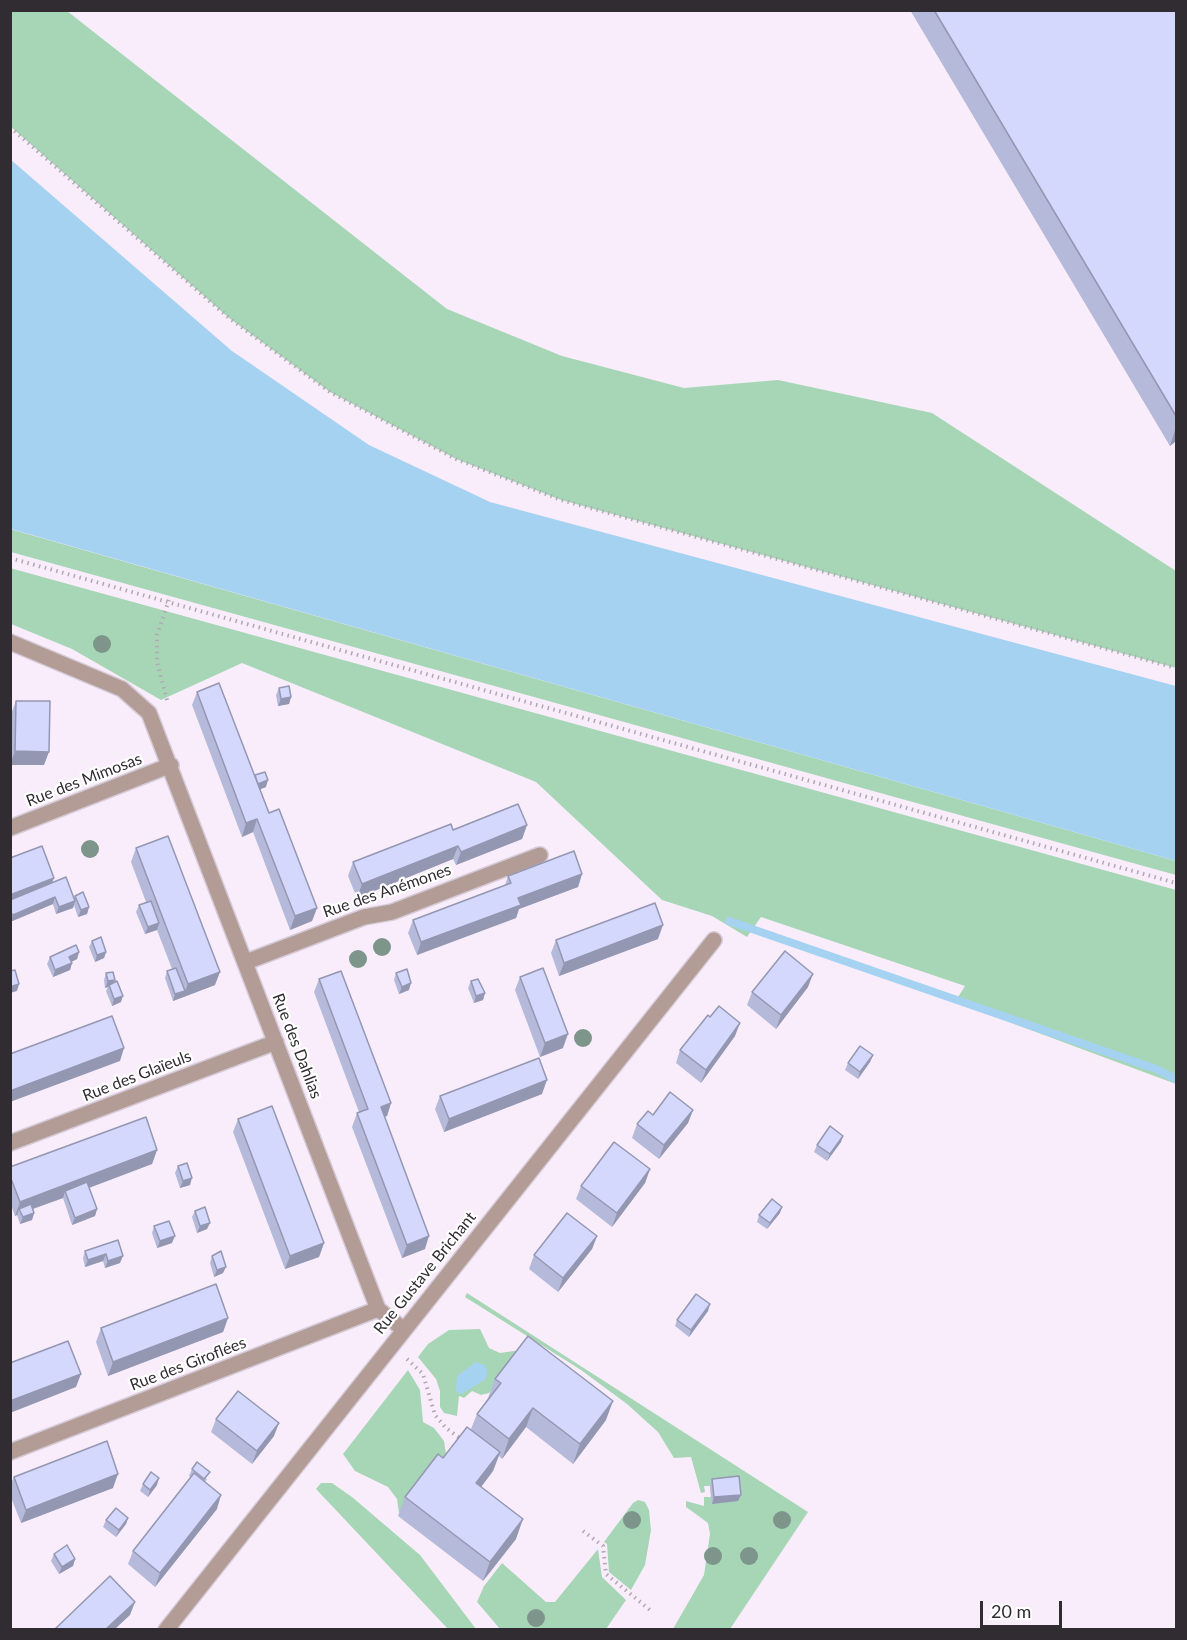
<!DOCTYPE html>
<html>
<head>
<meta charset="utf-8">
<style>
  body { margin:0 }
  #map { position:relative; width:1187px; height:1640px; overflow:hidden; background:#f9edfb; font-family:Lato,sans-serif }
  canvas { display:block }
  .frame { position:absolute; inset:0; border:12px solid #312c32; pointer-events:none }
  .scale { position:absolute; left:980px; top:1601px; width:82px; height:27px; box-sizing:border-box; border:3px solid #312c32; border-top:0; padding-left:8px; font-size:18px; line-height:21px; white-space:nowrap; color:#312c32; -webkit-text-stroke:4px #fff; paint-order:stroke }
</style>
</head>
<body>
<div id="map">
<canvas width="1187" height="1640"></canvas>
<div class="frame"></div>
<div class="scale">20 m</div>
</div>
<script>
const c = document.querySelector('canvas').getContext('2d');
c.lineJoin = 'round';
function paint(path, color) { c.fillStyle = color; c.fill(path, 'evenodd'); }
const toPath = rows => new Path2D(rows.map(r => 'M' + r).join(''));
function stroke(path, color, width, dash) { c.strokeStyle = color; c.lineWidth = width; c.lineCap = dash ? 'butt' : 'round'; c.setLineDash(dash || []); c.stroke(path); }
function label(font, color, halo, rows, align = 'center') {
  c.font = font + ' Lato,sans-serif'; c.lineWidth = 4.5; c.setLineDash([]); c.textBaseline = 'middle'; c.strokeStyle = halo; c.fillStyle = color; for (const [text, x, y, turn = 0] of rows) {
    c.save(); c.translate(x, y); c.rotate((+turn || 0) * Math.PI / 180); c.textAlign = isNaN(turn) ? turn : align; if (halo) c.strokeText(text, 0, 0); c.fillText(text, 0, 0); c.restore();
  }
}
const green = toPath([
  [11,10,67,11,447,309,562,356,684,388,778,380,932,413,1176,571,1176,668,561,500,456,459,330,392,229,318,11,127],
  [10,529,1176,861,1176,875,11,552],
  [10,568,1176,890,1176,1084,955,1002,965,986,761,917,747,937,712,916,662,900,536,782,242,663,161,700,72,649,11,624],
  [467,1293,808,1512,730,1629,673,1629,704,1575,710,1534,708,1523,686,1507,686,1501,704,1506,704,1497,711,1497,710,1486,704,1486,705,1492,701,1493,691,1457,674,1458,658,1432,627,1404,581,1370,465,1297],
  [480,1329,489,1348,500,1353,521,1350,489,1393,481,1395,472,1391,464,1398,459,1396,457,1416,444,1413,440,1407,440,1391,436,1379,418,1357,428,1344,449,1330],
  [408,1370,420,1390,423,1422,434,1428,444,1441,447,1461,432,1470,399,1513,397,1499,388,1487,355,1471,343,1454],
  [321,1483,332,1483,352,1497,420,1555,476,1629,448,1629,316,1489],
  [638,1500,645,1502,649,1510,651,1530,645,1565,631,1590,609,1572,607,1544,604,1542,633,1503],
  [598,1549,602,1577,626,1600,606,1629,500,1629,477,1602,484,1586,502,1563,546,1602,555,1602]
]);
const water = toPath([
  [10,159,232,351,369,445,490,502,1176,686,1176,861,11,529],
  [476,1362,484,1365,487,1370,486,1379,461,1394,456,1391,457,1376]
]);
const stream = toPath([
  [729,921,1156,1069,1176,1079]
]);
const path = toPath([
  [10,127,229,318,330,392,456,459,561,500,1176,668],
  [10,558,1176,883],
  [167,700,157,662,157,635,169,600],
  [407,1359,423,1374,435,1415,446,1428,461,1439],
  [583,1531,603,1546,606,1574,650,1610]
]);
const minor = toPath([
  [10,642,122,689,149,713,378,1309,403,1329],
  [10,828,171,765],
  [246,962,364,917,392,912,540,855],
  [10,1143,276,1042],
  [10,1452,378,1309],
  [166,1630,714,940]
]);
const trees = [
  [102,644],
  [90,849],
  [382,947],
  [358,959],
  [583,1038],
  [632,1520],
  [782,1520],
  [713,1556],
  [749,1556],
  [536,1618]
];
const wall = toPath([
  [910,10,1176,10,1176,441,1170,446],
  [279,688,291,697,289,704,278,706,276,695],
  [197,692,255,777,255,775,266,787,260,789,269,813,317,908,312,921,290,930,253,832,242,837,192,705],
  [16,701,44,765,10,765,11,714],
  [527,825,522,839,456,865,453,859,357,898,348,876,353,862,453,830],
  [136,848,215,985,173,1001,165,978,167,971,172,969,157,930,145,934,136,912,139,905,146,902,131,862],
  [10,858,52,883,74,898,75,896,89,907,87,914,78,917,74,905,73,908,56,914,53,904,10,922],
  [582,874,578,887,519,909,516,918,417,955,408,933,413,920,505,885,508,876],
  [658,939,559,976,551,953,556,940],
  [92,941,106,952,104,958,95,962,89,947],
  [79,952,77,959,71,962,72,963,70,970,53,977,47,964,50,957],
  [106,973,115,980,114,982,121,1002,112,1006,106,991,108,987,105,988,104,980],
  [396,973,409,990,399,994,394,980],
  [520,977,563,1048,540,1057,515,990],
  [319,979,391,1103,387,1116,384,1117,425,1249,402,1258,352,1127,357,1113,359,1112,314,992],
  [471,981,485,993,483,1000,474,1003,468,988],
  [808,987,776,1029,747,1005,752,992],
  [710,1017,735,1036,701,1083,676,1063,680,1050],
  [873,1055,870,1062,858,1079,845,1070,848,1063],
  [542,1094,444,1132,435,1109,440,1096],
  [693,1110,688,1123,659,1159,632,1138,637,1124,653,1115],
  [238,1119,324,1243,319,1257,285,1269,233,1132],
  [841,1142,827,1161,814,1152,817,1145],
  [157,1150,152,1164,89,1188,97,1209,95,1216,72,1225,63,1198,33,1209,34,1213,32,1220,20,1224,17,1215,15,1216,10,1202,10,1167],
  [178,1166,190,1185,180,1188,175,1173],
  [650,1169,645,1183,612,1227,576,1199,581,1186],
  [195,1211,207,1229,197,1233,192,1217],
  [780,1213,767,1229,757,1222,759,1215],
  [154,1226,172,1243,157,1248,152,1233],
  [597,1236,592,1249,558,1292,529,1269,534,1255],
  [118,1240,120,1263,105,1268,103,1261,85,1267,83,1258,85,1251],
  [212,1256,223,1273,214,1277,210,1263],
  [708,1311,689,1337,675,1326,677,1320],
  [228,1318,223,1332,108,1376,96,1342,101,1328],
  [495,1379,606,1420,573,1464,526,1427,502,1459,499,1456,493,1471,481,1487,516,1539,483,1581,398,1516,405,1497,471,1429,477,1414,488,1398],
  [216,1419,274,1436,252,1464,211,1432],
  [192,1469,207,1479,205,1482,217,1509,155,1587,128,1564,133,1551,191,1477,189,1476],
  [14,1477,113,1488,21,1523,10,1495,10,1485],
  [712,1479,741,1495,738,1501,712,1504,710,1486],
  [143,1484,157,1485,148,1497,140,1491],
  [128,1518,126,1524,116,1537,103,1527,106,1520],
  [54,1554,75,1559,73,1566,59,1574,51,1561]
]);
const shadedWall = toPath([
  [1176,427,1176,441,1170,446],
  [291,697,289,704,278,706,281,699],
  [15,751,49,752,44,765,10,765],
  [268,780,266,787,256,791,258,784],
  [257,819,253,832,242,837,246,823],
  [527,825,522,839,456,865,461,852],
  [458,846,453,859,357,898,362,884],
  [582,874,578,887,519,909,516,918,417,955,421,942,518,898],
  [54,878,49,891,10,906,10,895],
  [55,897,53,904,10,922,13,915],
  [75,901,73,908,56,914,59,907],
  [89,907,87,914,78,917,81,910],
  [317,908,312,921,290,930,295,916],
  [159,923,157,930,145,934,148,927],
  [663,925,658,939,559,976,564,963],
  [79,952,77,959,67,964,69,957],
  [106,952,104,958,95,962,97,955],
  [72,963,70,970,53,977,55,970],
  [220,972,215,985,173,1001,175,994,185,991,188,984],
  [813,974,808,987,776,1029,781,1015],
  [115,980,113,986,109,985,108,987,105,988,108,981],
  [411,983,409,990,399,994,402,987],
  [19,984,17,991,10,993,10,987],
  [485,993,483,1000,474,1003,476,996],
  [123,996,121,1002,112,1006,114,999],
  [740,1023,735,1036,701,1083,706,1070],
  [568,1034,563,1048,540,1057,545,1043],
  [124,1048,120,1061,10,1102,10,1091],
  [873,1055,870,1062,858,1079,860,1072],
  [547,1080,542,1094,444,1132,449,1119],
  [391,1103,387,1116,376,1120,381,1107],
  [693,1110,688,1123,659,1159,664,1145],
  [843,1136,841,1142,827,1161,830,1154],
  [157,1150,152,1164,67,1196,65,1191,63,1198,21,1213,19,1209,17,1215,15,1216,20,1202],
  [650,1169,645,1183,612,1227,617,1213],
  [192,1178,190,1185,180,1188,183,1181],
  [782,1207,780,1213,767,1229,770,1223],
  [97,1209,95,1216,72,1225,75,1218],
  [34,1213,32,1220,20,1224,23,1217],
  [210,1223,207,1229,197,1233,200,1226],
  [175,1236,172,1243,157,1248,160,1241],
  [429,1236,425,1249,402,1258,407,1245],
  [597,1236,592,1249,558,1292,563,1278],
  [324,1243,319,1257,285,1269,290,1256],
  [106,1254,103,1261,85,1267,88,1260],
  [123,1256,120,1263,105,1268,108,1261],
  [226,1267,223,1273,214,1277,217,1270],
  [710,1304,708,1311,689,1337,691,1330],
  [228,1318,223,1332,108,1376,113,1362],
  [81,1374,76,1387,10,1413,10,1401],
  [613,1401,606,1420,573,1464,580,1444],
  [533,1408,526,1427,502,1459,509,1439],
  [279,1423,274,1436,252,1464,257,1451],
  [500,1452,493,1471,469,1503,476,1483],
  [118,1474,113,1488,21,1523,26,1510],
  [159,1478,157,1485,148,1497,150,1490],
  [221,1495,217,1509,155,1587,160,1573],
  [741,1495,738,1501,712,1504,714,1497],
  [128,1518,126,1524,116,1537,119,1530],
  [523,1519,516,1539,483,1581,490,1562],
  [75,1559,73,1566,59,1574,62,1567],
  [135,1602,130,1615,115,1629,106,1629]
]);
const building = toPath([
  [934,10,1176,10,1176,416,934,10],
  [219,683,269,813,279,809,317,908,295,916,257,819,246,823,197,692,219,683],
  [289,686,291,697,281,699,279,688,289,686],
  [16,701,50,701,49,752,15,751,16,701],
  [265,772,268,780,258,784,255,775,265,772],
  [518,804,527,825,461,852,458,846,362,884,353,862,451,824,453,830,518,804],
  [168,836,220,972,188,984,136,848,168,836],
  [42,846,54,878,10,895,10,858,42,846],
  [574,851,582,874,518,898,521,905,421,942,413,920,511,883,508,876,574,851],
  [66,877,75,901,59,907,55,897,13,915,10,912,10,900,66,877],
  [83,892,89,907,81,910,75,896,83,892],
  [151,901,159,923,148,927,139,905,151,901],
  [655,903,663,925,564,963,556,940,655,903],
  [101,937,106,952,97,955,92,941,101,937],
  [76,945,79,952,69,957,72,963,55,970,50,957,76,945],
  [785,951,813,974,781,1015,752,992,785,951],
  [176,968,185,991,175,994,167,971,176,968],
  [543,968,568,1034,545,1043,520,977,543,968],
  [407,969,411,983,402,987,396,973,407,969],
  [15,970,19,984,10,987,10,971,15,970],
  [341,971,391,1103,381,1107,429,1236,407,1245,357,1113,368,1109,319,979,341,971],
  [113,972,115,980,108,981,106,973,113,972],
  [478,979,485,993,476,996,471,981,478,979],
  [117,981,123,996,114,999,109,985,117,981],
  [719,1006,740,1023,706,1070,680,1050,708,1015,710,1017,719,1006],
  [112,1016,124,1048,10,1091,10,1054,112,1016],
  [860,1046,873,1055,860,1072,848,1063,860,1046],
  [539,1058,547,1080,449,1119,440,1096,539,1058],
  [670,1092,693,1110,664,1145,637,1124,648,1111,653,1115,670,1092],
  [272,1106,324,1243,290,1256,238,1119,272,1106],
  [146,1117,157,1150,20,1202,10,1176,10,1167,146,1117],
  [830,1126,843,1136,830,1154,817,1145,830,1126],
  [614,1142,650,1169,617,1213,581,1186,614,1142],
  [187,1163,192,1178,183,1181,178,1166,187,1163],
  [87,1182,97,1209,75,1218,65,1191,87,1182],
  [772,1199,782,1207,770,1223,759,1215,772,1199],
  [31,1204,34,1213,23,1217,19,1209,31,1204],
  [205,1207,210,1223,200,1226,195,1211,205,1207],
  [567,1213,597,1236,563,1278,534,1255,567,1213],
  [169,1221,175,1236,160,1241,154,1226,169,1221],
  [118,1240,123,1256,108,1261,106,1254,88,1260,85,1251,118,1240],
  [221,1251,226,1267,217,1270,212,1256,221,1251],
  [216,1284,228,1318,113,1362,101,1328,216,1284],
  [696,1294,710,1304,691,1330,677,1320,696,1294],
  [528,1336,613,1401,580,1444,533,1408,509,1439,477,1414,501,1383,495,1379,528,1336],
  [68,1341,81,1374,10,1401,10,1363,68,1341],
  [238,1391,279,1423,257,1451,216,1419,238,1391],
  [467,1427,500,1452,476,1483,523,1519,490,1562,405,1497,438,1454,443,1458,467,1427],
  [107,1441,118,1474,26,1510,14,1477,107,1441],
  [197,1462,210,1472,204,1479,192,1469,197,1462],
  [151,1472,159,1478,150,1490,143,1484,151,1472],
  [194,1473,221,1495,160,1573,133,1551,194,1473],
  [739,1476,741,1495,714,1497,712,1479,739,1476],
  [116,1508,128,1518,119,1530,106,1520,116,1508],
  [67,1545,75,1559,62,1567,54,1554,67,1545],
  [110,1576,135,1602,106,1629,55,1629,110,1576]
]);
const streetNames = [
  ["Rue des Mimosas",84,780,-21],
  ["Rue des Anémones",387,891,-19],
  ["Rue des Dahlias",297,1046,69],
  ["Rue des Glaïeuls",137,1076,-21],
  ["Rue Gustave Brichant",425,1273,-51],
  ["Rue des Giroflées",188,1364,-21]
];
paint(green, '#a7d6b7');
paint(water, '#a6d2f2');
stroke(stream, '#a6d2f2', 8);
stroke(minor, '#d5cad7', 18);
stroke(path, '#b1a8b3', 4, [1.5, 4.5]);
stroke(minor, '#b39c96', 15);
c.fillStyle = '#7d958b';
for (const [x, y] of trees) { c.beginPath(); c.arc(x, y, 9, 0, 2 * Math.PI); c.fill(); }
paint(wall, '#b6bada');
paint(shadedWall, '#9497b1');
paint(building, '#d4d8fd');
stroke(building, '#9497b1', 1.5);
label('16px', '#312c32', '#fff', streetNames);
</script>
</body>
</html>
